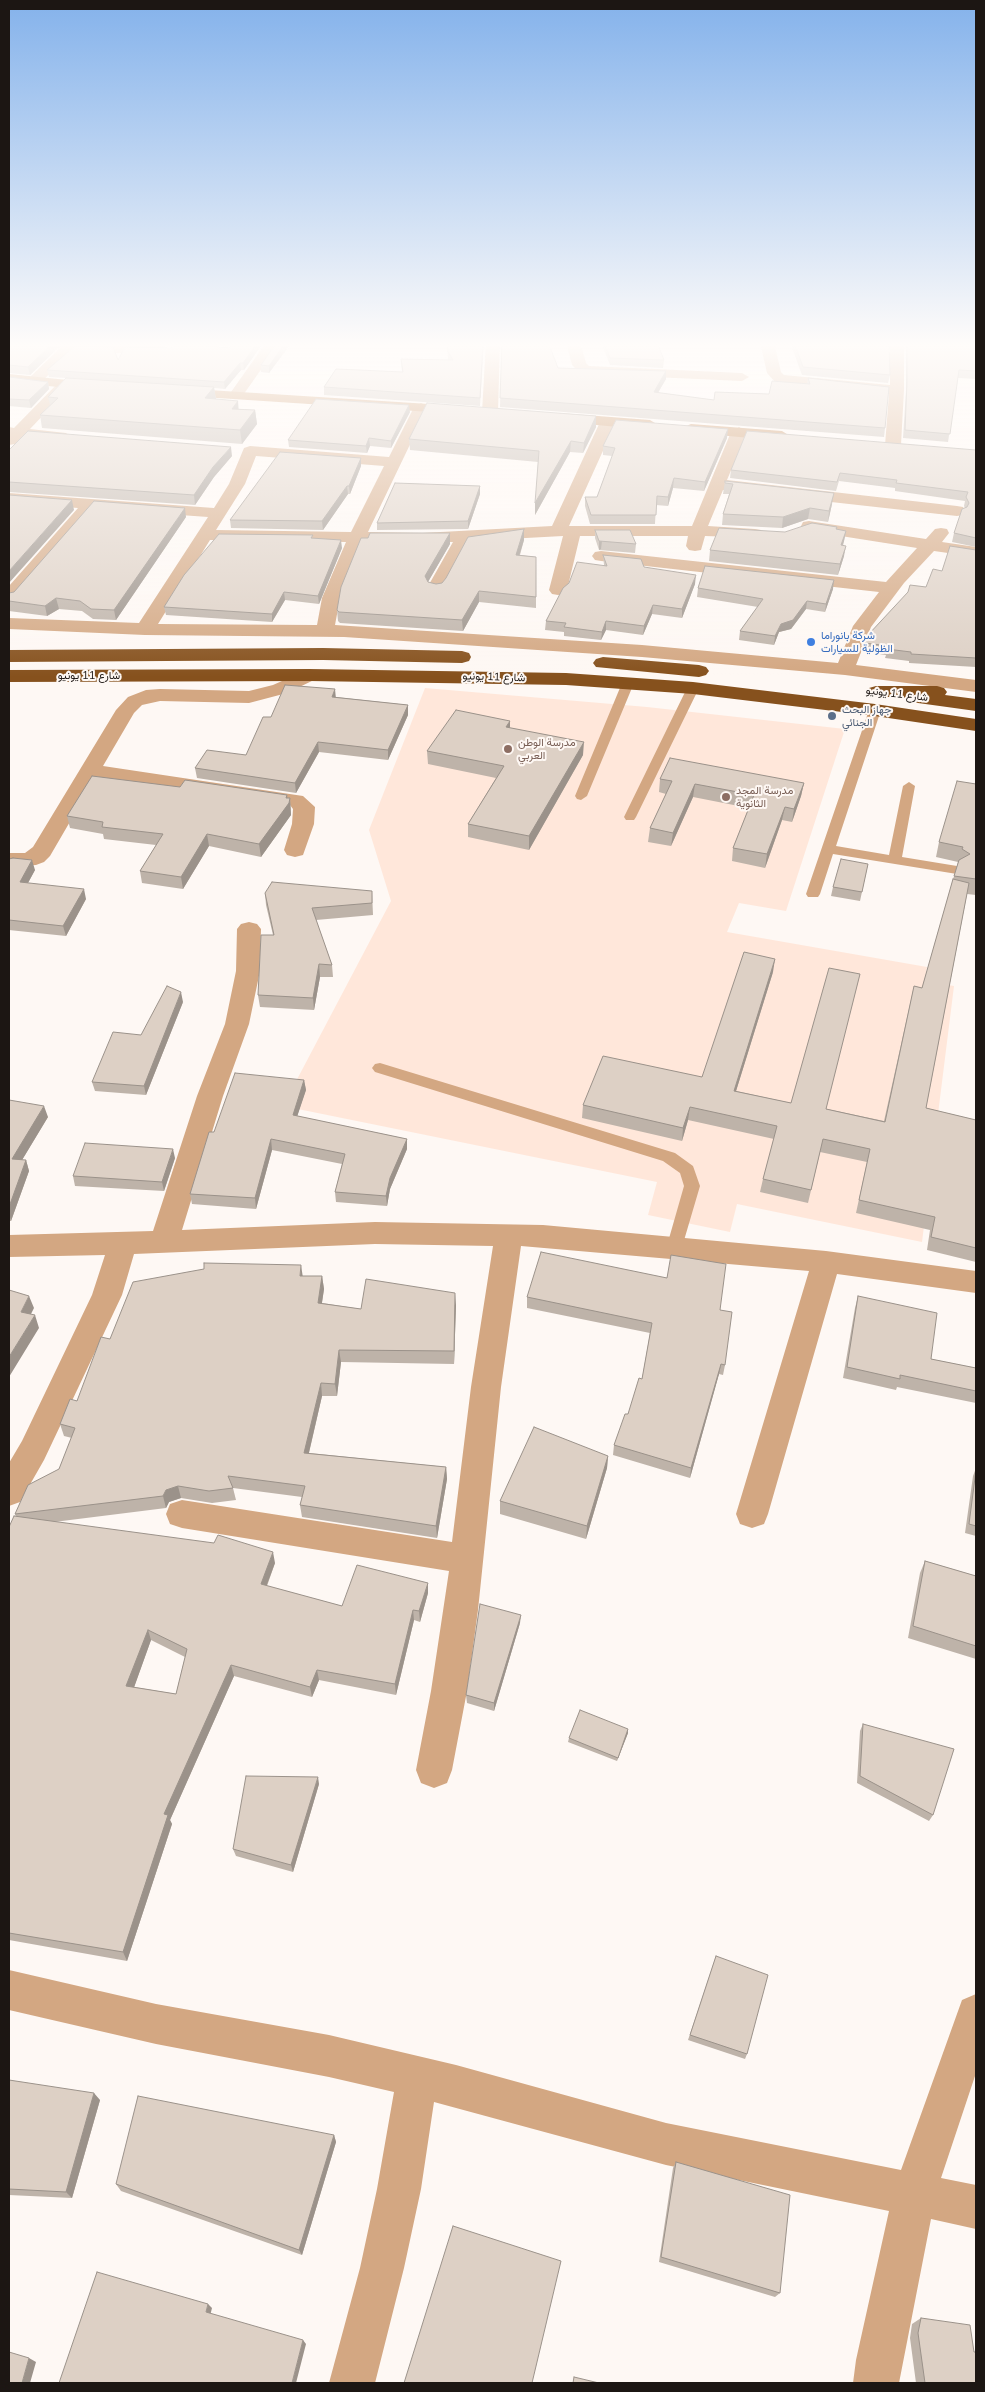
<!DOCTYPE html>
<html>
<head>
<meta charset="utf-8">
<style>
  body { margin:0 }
  #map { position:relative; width:985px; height:2392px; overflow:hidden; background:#fef8f4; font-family:Mulish,sans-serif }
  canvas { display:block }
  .frame { position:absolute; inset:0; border:10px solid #1c1613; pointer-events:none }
</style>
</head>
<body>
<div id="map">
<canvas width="985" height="2392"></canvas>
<div class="frame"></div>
</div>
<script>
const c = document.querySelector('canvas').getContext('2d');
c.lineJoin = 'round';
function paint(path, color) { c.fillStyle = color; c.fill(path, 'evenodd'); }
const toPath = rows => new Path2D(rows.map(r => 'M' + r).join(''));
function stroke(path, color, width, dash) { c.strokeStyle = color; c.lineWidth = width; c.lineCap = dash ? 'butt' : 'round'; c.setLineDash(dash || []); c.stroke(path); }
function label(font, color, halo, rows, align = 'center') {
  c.font = font + ' Mulish,Vazirmatn,sans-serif'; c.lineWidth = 4; c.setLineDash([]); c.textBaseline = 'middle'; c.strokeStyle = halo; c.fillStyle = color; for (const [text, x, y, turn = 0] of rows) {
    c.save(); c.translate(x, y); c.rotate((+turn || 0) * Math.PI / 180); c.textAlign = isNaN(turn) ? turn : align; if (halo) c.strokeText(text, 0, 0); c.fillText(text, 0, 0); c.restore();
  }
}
const built = toPath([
  [425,688,647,707,845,729,786,911,739,903,727,932,927,967,925,981,954,986,922,1242,737,1204,730,1232,648,1215,657,1182,283,1106,391,901,369,830]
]);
const lane = toPath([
  [628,680,634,683,587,796,581,800,577,799,575,796,622,683,628,680],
  [693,685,699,688,636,817,634,820,626,820,624,817,687,688,693,685],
  [875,706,881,710,836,846,889,855,903,786,909,782,915,786,902,857,957,866,964,870,957,874,833,854,820,894,818,897,808,897,806,894,869,710,875,706],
  [380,1063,675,1153,693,1166,700,1186,680,1254,674,1255,668,1254,666,1249,684,1186,680,1173,663,1161,375,1072,372,1068,375,1064,380,1063]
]);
const street = toPath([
  [486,342,500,342,498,412,490,417,482,412,486,342],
  [566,342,580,342,586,363,589,366,742,373,749,377,742,381,585,374,580,373,572,365,566,342],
  [760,342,774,342,781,372,784,375,890,385,890,342,904,342,904,390,901,445,898,448,893,450,885,445,889,394,775,382,767,373,760,342],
  [84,343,162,345,169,349,162,353,71,353,39,384,29,384,27,381,29,378,62,346,84,343],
  [270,343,277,347,241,398,231,398,229,395,231,392,265,344,270,343],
  [64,381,69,382,71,385,69,388,30,429,66,433,69,436,66,439,22,438,15,444,9,445,9,427,14,428,59,382,64,381],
  [421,403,428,407,368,532,422,533,552,526,600,422,608,417,616,422,569,526,692,526,731,432,739,427,747,432,727,480,957,506,963,507,965,511,963,515,957,516,723,490,708,526,755,529,761,530,763,534,761,538,705,536,701,550,695,551,689,550,686,546,688,536,580,536,567,590,564,594,558,595,552,594,549,590,563,536,470,541,445,588,442,592,436,593,430,592,427,588,453,542,363,542,340,598,335,625,642,645,838,663,853,626,879,592,601,561,595,560,592,556,595,552,601,551,886,582,917,548,809,531,803,530,801,526,803,522,809,521,926,539,935,529,941,528,947,529,949,533,942,542,976,547,976,557,934,551,904,583,871,627,856,665,976,680,976,692,845,675,642,657,344,637,145,635,9,629,9,618,139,623,208,517,95,509,15,601,9,602,9,586,78,508,9,503,9,493,214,508,229,484,244,448,250,446,389,457,414,407,421,403],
  [256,456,384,466,351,532,216,530,245,484,256,456],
  [210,540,346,542,322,598,317,625,158,624,210,540],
  [309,669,316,671,319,675,316,679,287,693,249,703,160,701,142,705,134,713,103,766,303,796,315,807,314,824,303,855,295,857,287,855,284,850,292,824,293,809,290,805,96,777,50,856,44,862,36,865,9,867,9,853,25,853,33,847,116,710,128,697,146,690,160,689,249,691,273,685,309,669],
  [249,922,257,924,261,929,260,971,249,1024,223,1096,182,1230,375,1222,543,1225,826,1251,976,1271,976,1293,837,1274,768,1514,764,1524,752,1528,740,1524,736,1514,809,1271,521,1246,501,1387,478,1610,467,1691,452,1770,447,1783,434,1788,421,1783,416,1770,431,1691,449,1571,182,1528,170,1524,166,1514,170,1504,182,1500,452,1542,471,1387,493,1246,375,1244,134,1254,122,1295,44,1460,20,1502,9,1506,9,1463,22,1441,92,1295,105,1255,9,1257,9,1235,153,1231,197,1096,225,1024,236,971,237,929,241,924,249,922],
  [9,1970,156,2004,329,2035,456,2065,666,2123,901,2170,962,2000,976,1994,976,2073,941,2178,976,2185,976,2229,931,2219,899,2383,853,2383,856,2360,889,2211,666,2165,434,2102,421,2189,404,2268,375,2383,329,2383,360,2268,377,2189,394,2092,329,2077,156,2044,9,2010,9,1970]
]);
const secondary = toPath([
  [9,374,97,383,104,387,97,391,9,382,9,374],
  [177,388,461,406,468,410,461,414,172,395,170,392,177,388],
  [559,413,650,420,658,425,650,430,554,421,551,418,559,413],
  [691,424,782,431,790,436,782,441,686,432,683,429,686,426,691,424]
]);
const highway = toPath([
  [323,648,462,651,469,653,471,657,469,661,462,663,323,660,9,662,9,650,323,648],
  [603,657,699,665,706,667,709,671,706,675,699,677,596,667,593,663,596,659,603,657],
  [309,669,566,673,693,682,875,704,976,719,976,731,875,716,693,694,566,685,309,681,9,682,9,670,309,669],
  [876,686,937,686,944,688,947,692,945,695,976,699,976,711,918,703,911,701,909,698,869,696,866,692,869,688,876,686]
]);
const wall = toPath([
  [9,342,58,348,30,375,9,373],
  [132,342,181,342,181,343,229,348,263,343,244,370,241,370,225,389,214,388,216,399,238,401,238,409,255,410,257,424,242,444,42,428,40,415,50,405,48,397,66,378,49,377,47,370,118,360,171,348,176,345,172,343],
  [271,342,292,342,269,373,261,372,261,365,275,344],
  [447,342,484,342,480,406,324,395,324,387,402,372,401,359,448,360],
  [502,342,558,368,666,371,666,379,658,393,714,400,769,394,807,383,808,378,885,428,884,437,500,407],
  [601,342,657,342,664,360,663,368,610,365],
  [790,342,889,342,890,375,888,383,802,375],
  [906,342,976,342,976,379,958,378,948,442,903,438,906,390],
  [9,377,48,382,49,389,31,408,9,406],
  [410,412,391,448,370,446,367,453,289,447,288,440],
  [596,416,596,427,583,453,570,452,535,515,538,462,410,450,409,439],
  [727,438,704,491,673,488,668,506,656,505,655,524,590,524,585,506,585,497,597,497,612,456,603,455,603,446],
  [9,450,232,456,214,477,195,505,9,492],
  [976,450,976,547,952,542,954,533,965,508,964,506,965,501,895,491,895,488,839,481,836,491,730,478,731,470],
  [361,458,361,466,350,494,348,494,323,530,231,528,230,520],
  [725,481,832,504,828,522,808,519,782,528,722,525,723,514,729,494,723,494],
  [480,486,480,494,468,529,377,530,377,523],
  [186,517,116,620,93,619,82,611,59,609,47,616,9,611,9,593,14,592],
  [837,527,836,529,846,531,843,546,844,556,838,575,709,561,710,550,785,532],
  [524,529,524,540,520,555,536,557,536,608,479,602,463,631,340,623,338,621,337,610,450,544,428,582,436,584,442,583],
  [595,530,636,544,635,553,599,550,595,538],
  [342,548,319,604,285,600,272,622,166,615,164,607],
  [976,550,976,667,909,663,909,661,885,658,886,655,863,652,865,643,926,587,942,571],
  [603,555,695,584,682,618,652,614,643,635,606,630,601,640,564,636,564,632,545,630,546,621,604,565],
  [698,588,833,589,825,612,806,609,791,629,779,632,774,645,739,640,740,631,758,607,697,597],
  [336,697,408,705,408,715,388,760,319,752,296,793,197,778,195,768,246,755,271,717],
  [510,728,583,755,529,850,468,837,468,824,496,778,428,764,427,751],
  [660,779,804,783,801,796,792,822,782,820,765,868,732,861,733,848,749,808,693,797,671,846,648,842,650,828,666,794,659,792],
  [976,784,976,895,967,894,926,1108,976,1120,976,1262,927,1250,930,1230,856,1213,867,1162,820,1152,808,1203,760,1192,763,1179,774,1139,688,1120,682,1141,582,1118,583,1105,702,1077,773,972,736,1091,791,1103,827,1109,884,1121,914,986,922,988,958,862,936,857,939,842],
  [180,787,290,798,291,815,261,857,209,846,183,889,142,883,140,871,156,845,104,839,103,834,70,828,67,816],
  [9,859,35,870,28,883,86,899,66,936,9,930],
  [868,864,860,901,831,896,833,887],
  [372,891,373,915,316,920,332,965,333,977,320,977,314,1010,260,1007,258,995,273,935,266,905,265,893],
  [183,1002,146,1095,95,1091,92,1082],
  [304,1080,306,1090,297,1116,407,1139,407,1149,390,1189,387,1206,336,1202,335,1192,342,1164,272,1150,256,1209,192,1204,190,1194,214,1132],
  [9,1100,48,1117,22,1160,26,1160,29,1171,11,1221,9,1221],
  [175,1158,164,1191,75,1186,73,1176],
  [303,1276,322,1276,324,1289,322,1303,361,1309,456,1305,454,1364,341,1362,337,1396,322,1396,309,1453,446,1467,447,1479,437,1538,302,1517,300,1505,302,1497,233,1488,236,1500,212,1503,181,1498,169,1502,166,1508,54,1522,275,1563,267,1586,342,1606,428,1583,428,1593,420,1622,414,1620,396,1695,319,1680,312,1697,234,1676,170,1820,172,1824,127,1961,9,1940,9,1527,16,1517,15,1514,59,1469,72,1438,64,1436,60,1424,77,1401,110,1339],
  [151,1640,185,1657,176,1694,134,1687],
  [858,1296,931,1359,976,1368,976,1403,897,1387,896,1390,843,1378,855,1308],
  [527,1297,720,1310,725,1365,723,1375,719,1374,690,1478,613,1455,614,1445,628,1414,642,1379,650,1333,527,1308],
  [608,1456,607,1468,586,1539,500,1514,500,1501],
  [976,1468,976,1536,965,1533,973,1476],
  [925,1561,976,1576,976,1659,908,1638,920,1573],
  [520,1623,494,1711,467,1703,466,1695],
  [863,1724,933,1815,929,1821,857,1783,860,1731],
  [628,1733,617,1761,568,1742,569,1738],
  [319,1784,293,1872,236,1856,233,1849],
  [716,1956,747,2054,745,2059,688,2040],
  [9,2080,100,2100,72,2198,9,2195],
  [334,2135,336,2142,302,2255,121,2191,116,2184],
  [676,2162,780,2293,775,2297,659,2262,673,2168],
  [921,2318,974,2352,976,2383,916,2383,910,2338,912,2324]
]);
const shadedWall = toPath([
  [54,342,71,342,58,348,30,375,28,367],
  [258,342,266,342,263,343,244,370,243,363],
  [286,342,292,342,269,373,269,366],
  [240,363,241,370,225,389,224,382],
  [666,371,666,379,653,401,654,392],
  [48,382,49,389,31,408,29,400],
  [214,387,216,400,205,398],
  [238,401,239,414,232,409],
  [409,405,410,412,391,448,391,441],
  [255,410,257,424,242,444,240,430],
  [596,416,596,427,583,453,584,443],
  [728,429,727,438,704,491,705,482],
  [369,438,370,446,367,453,366,446],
  [571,441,570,452,535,515,535,503],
  [231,447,232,456,214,477,195,505,194,495,213,467],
  [361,458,361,466,350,494,349,486],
  [674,478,673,488,668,506,668,497],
  [347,486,348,494,323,530,322,521],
  [480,486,480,494,468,529,468,521],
  [834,493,832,504,828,522,829,511],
  [72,500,74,510,9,583,9,571],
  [185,508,186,517,116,620,114,610],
  [810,508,808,519,782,528,783,517],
  [524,529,524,540,516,566,516,555],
  [846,531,844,541,839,556,841,545],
  [450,533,450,544,425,587,425,576],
  [341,540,342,548,319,604,318,596],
  [599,541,602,541,601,549,599,550],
  [846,546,844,556,838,575,840,564],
  [696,575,695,584,682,618,682,609],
  [834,580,833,589,825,612,826,604],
  [479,591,479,602,463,631,462,620],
  [284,592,285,600,272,622,272,614],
  [56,598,59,609,47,616,45,606],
  [807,601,806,609,791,629,779,632,774,645,775,636,781,624],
  [653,605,652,614,643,635,644,626],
  [606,621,606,630,601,640,602,632],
  [335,689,336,699,332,697],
  [408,705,408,715,388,760,388,750],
  [510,721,510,734,506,727],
  [318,742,319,752,296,793,295,783],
  [584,742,583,755,529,850,529,836],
  [804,783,801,796,792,822,794,809],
  [695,784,693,797,671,846,673,833],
  [287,795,288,804,290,798,291,815,261,857,259,844],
  [785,807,782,820,765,868,767,854],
  [207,834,209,846,183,889,181,877],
  [32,860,35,870,23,892,20,882],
  [84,889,86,899,66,936,63,926],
  [775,959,773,972,732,1104,734,1091],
  [319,964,320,977,314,1010,313,998],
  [181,992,183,1002,146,1095,144,1086],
  [304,1080,306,1090,294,1126,293,1115],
  [44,1106,48,1117,16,1170,12,1159],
  [690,1107,688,1120,682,1141,683,1128],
  [271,1139,272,1150,256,1209,255,1198],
  [407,1139,407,1149,390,1189,387,1206,386,1196,390,1178],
  [173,1149,175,1158,164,1191,162,1182],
  [26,1160,29,1171,11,1221,9,1213,9,1207],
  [301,1265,303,1278,300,1276],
  [322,1276,324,1289,320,1315,318,1303],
  [455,1293,456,1305,454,1364,454,1351],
  [29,1296,34,1308,26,1324,21,1312],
  [35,1315,39,1328,9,1377,9,1357],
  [339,1350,341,1362,337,1396,335,1384],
  [721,1364,719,1374,690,1478,691,1468],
  [321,1383,322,1396,306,1465,304,1453],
  [608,1456,607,1468,586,1539,587,1526],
  [446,1467,447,1479,437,1538,436,1526],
  [178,1486,181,1498,169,1502,166,1508,163,1496,166,1490],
  [273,1552,275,1563,263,1595,261,1584],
  [428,1583,428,1593,420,1622,419,1611],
  [413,1610,414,1620,396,1695,395,1684],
  [521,1615,520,1623,494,1711,494,1703],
  [148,1630,151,1640,131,1696,126,1686],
  [231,1665,234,1676,170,1820,172,1824,127,1961,123,1952,164,1814],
  [317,1670,319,1680,312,1697,310,1687],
  [628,1729,628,1733,617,1761,618,1758],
  [318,1777,319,1784,293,1872,291,1865],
  [94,2093,100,2100,72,2198,66,2192],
  [334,2135,336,2142,302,2255,299,2250],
  [208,2304,212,2308,210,2316,206,2312],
  [303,2340,306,2344,296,2383,292,2383],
  [29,2358,36,2362,30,2383,22,2383]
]);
const building = toPath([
  [9,342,54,342,28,367,9,365,9,342],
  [234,342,258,342,243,363,240,363,224,382,47,370,75,346,113,347,118,360,125,347,171,348,180,343,229,348,234,342],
  [277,342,286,342,269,366,261,365,277,342],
  [447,342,483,342,480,398,324,387,336,369,403,372,401,359,453,360,448,352,447,342],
  [502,342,548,342,558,368,666,371,654,392,714,400,715,392,769,394,772,381,810,384,808,378,889,387,885,428,500,398,502,342],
  [604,342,657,342,664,360,610,358,604,342],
  [794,342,889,342,890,375,803,367,794,342],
  [907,342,976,342,976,371,959,370,950,434,905,430,907,382,907,342],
  [9,377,48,382,29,400,9,399,9,377],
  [66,378,214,387,205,398,238,401,232,409,255,410,240,430,40,415,58,398,48,397,66,378],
  [316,399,409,405,391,441,369,438,366,446,288,440,316,399],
  [427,403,596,416,584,443,571,441,535,503,539,451,409,439,427,403],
  [616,420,728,429,705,482,674,478,668,497,657,496,656,515,591,515,585,497,597,497,615,448,603,446,616,420],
  [28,431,231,447,213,467,194,495,9,482,9,450,28,431],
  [747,431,976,450,976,538,954,533,962,509,967,507,969,503,966,497,968,492,896,483,897,480,840,473,837,482,731,470,747,431],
  [280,452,361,458,349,486,347,486,322,521,230,520,280,452],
  [725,481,834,493,829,511,810,508,783,517,723,514,733,484,725,483,725,481],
  [395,483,480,486,468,521,377,523,395,483],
  [9,495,72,500,9,571,9,495],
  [94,501,185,508,114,610,91,609,80,601,56,598,45,606,9,601,9,593,14,592,94,501],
  [812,523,837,527,836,529,846,531,841,545,846,546,840,564,710,550,719,528,785,532,812,523],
  [524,529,516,555,536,557,536,597,479,591,462,620,339,612,337,610,341,587,361,538,368,538,370,533,450,533,425,576,428,582,436,584,442,583,446,578,468,537,524,529],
  [595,530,630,530,636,544,599,541,595,530],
  [219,534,313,535,311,538,341,540,318,596,284,592,272,614,164,607,184,575,219,534],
  [950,546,976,550,976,658,911,654,911,652,887,649,888,646,865,643,868,635,908,592,910,585,926,587,933,569,942,571,950,546],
  [603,555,641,559,644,567,696,575,682,609,653,605,644,626,606,621,602,632,564,627,566,623,546,621,563,588,569,583,577,562,607,566,603,555],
  [705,566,834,580,826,604,807,601,793,620,781,624,775,636,740,631,763,599,698,588,705,566],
  [285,685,335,689,332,697,408,705,388,750,318,742,295,783,195,768,207,750,246,755,263,717,271,717,285,685],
  [456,710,510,721,506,727,584,742,529,836,468,824,504,766,427,751,456,710],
  [670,758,804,783,794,809,785,807,767,854,733,848,754,795,695,784,673,833,650,828,672,781,660,779,670,758],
  [92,776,180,787,185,780,287,795,286,798,290,798,289,803,259,844,207,834,181,877,140,871,163,834,102,827,103,822,67,816,92,776],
  [957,781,976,784,976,879,954,876,959,860,970,854,962,849,963,847,939,842,957,781],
  [13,858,32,860,20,882,84,889,63,926,9,920,9,859,13,858],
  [841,859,868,864,862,892,833,887,841,859],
  [953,879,969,883,926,1108,976,1120,976,1248,931,1237,935,1217,859,1200,870,1149,823,1139,811,1190,763,1179,777,1126,690,1107,683,1128,583,1105,603,1056,702,1077,744,952,775,959,734,1091,791,1103,829,968,860,974,826,1109,885,1122,914,986,922,988,953,879],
  [272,882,372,891,372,903,312,908,332,965,319,964,313,998,258,995,261,935,274,935,265,893,272,882],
  [167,986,181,992,144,1086,92,1082,113,1032,141,1035,167,986],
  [235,1073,304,1080,293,1115,407,1139,390,1178,386,1196,335,1192,345,1154,271,1139,255,1198,190,1194,209,1132,214,1132,235,1073],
  [9,1100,44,1106,12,1159,26,1160,9,1207,9,1100],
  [85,1143,173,1149,162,1182,73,1176,85,1143],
  [541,1252,667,1278,671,1255,726,1264,720,1310,732,1312,725,1365,721,1364,691,1468,614,1445,625,1414,628,1414,639,1378,642,1379,652,1323,527,1297,541,1252],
  [204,1263,301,1265,300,1276,322,1276,318,1303,361,1309,366,1279,455,1293,454,1351,339,1350,335,1384,321,1383,304,1453,446,1467,436,1526,300,1505,305,1486,228,1476,233,1488,209,1491,178,1486,166,1490,163,1496,15,1514,28,1485,59,1469,75,1428,60,1424,70,1399,77,1401,101,1337,110,1339,133,1282,204,1269,204,1263],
  [9,1290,29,1296,21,1312,35,1315,9,1357,9,1290],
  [858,1296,937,1313,931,1359,976,1368,976,1391,900,1375,900,1379,847,1367,858,1296],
  [534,1427,608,1456,587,1526,500,1501,534,1427],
  [976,1470,976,1526,969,1524,976,1470],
  [14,1516,214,1543,218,1535,273,1552,261,1584,342,1606,357,1565,428,1583,419,1611,413,1610,395,1684,317,1670,310,1687,231,1665,164,1814,168,1815,123,1952,9,1933,9,1527,14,1516],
  [148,1630,187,1649,176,1694,126,1686,148,1630],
  [925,1561,976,1576,976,1646,913,1626,925,1561],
  [480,1604,521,1615,494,1703,466,1695,480,1604],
  [580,1710,628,1729,618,1758,569,1738,580,1710],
  [863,1724,954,1749,933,1815,860,1776,863,1724],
  [246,1776,318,1777,291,1865,233,1849,246,1776],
  [716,1956,768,1975,747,2054,690,2035,716,1956],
  [9,2080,94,2093,66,2192,9,2189,9,2080],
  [138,2096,334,2135,299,2250,116,2184,138,2096],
  [676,2162,790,2195,780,2293,661,2257,676,2162],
  [453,2226,561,2261,532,2383,404,2383,453,2226],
  [97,2272,208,2304,206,2312,303,2340,292,2383,59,2383,97,2272],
  [921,2318,970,2325,974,2352,976,2352,976,2383,925,2383,918,2333,921,2318],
  [9,2352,29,2358,22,2383,9,2383,9,2352],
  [574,2377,599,2383,573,2383,574,2377]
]);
const markers = [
  [811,642,5,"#3f7fe0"],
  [832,716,5,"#5c6f8a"],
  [508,749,5,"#8d6e63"],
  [726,797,5,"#8d6e63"]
];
const farShopnames = [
  ["شركة بانوراما",821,636],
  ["الظولية للسيارات",821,649]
];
const farStreetnames = [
  ["شارع 11 يونيو",89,676],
  ["شارع 11 يونيو",494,677,2],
  ["شارع 11 يونيو",897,694,7]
];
const farServicenames = [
  ["جهاز البحث",842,710],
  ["الجنائي",842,723]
];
const farEducationnames = [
  ["مدرسة الوطن",518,743],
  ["العربي",518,756],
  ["مدرسة المجد",736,791],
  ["الثانوية",736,804]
];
paint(built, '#ffe7da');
paint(lane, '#d3a782');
paint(street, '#d3a782');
paint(secondary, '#bd7d43');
paint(highway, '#86511d');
paint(wall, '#beb3a9');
paint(shadedWall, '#9b928a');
paint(building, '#ddd0c5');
stroke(building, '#9b928a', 1);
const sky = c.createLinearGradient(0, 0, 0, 677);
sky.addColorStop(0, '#84b2eb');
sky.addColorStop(0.51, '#fffcfa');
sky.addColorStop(1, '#fffcfa00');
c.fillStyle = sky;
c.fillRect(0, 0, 985, 677);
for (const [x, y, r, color] of markers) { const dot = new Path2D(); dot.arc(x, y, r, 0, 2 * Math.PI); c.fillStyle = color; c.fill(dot); stroke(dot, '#fef8f4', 2); }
label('11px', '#366cbe', '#fef8f4', farShopnames, 'left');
label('11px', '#1c1613', '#fef8f4', farStreetnames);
label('11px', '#4e5e75', '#fef8f4', farServicenames, 'left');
label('11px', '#785e54', '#fef8f4', farEducationnames, 'left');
</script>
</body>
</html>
